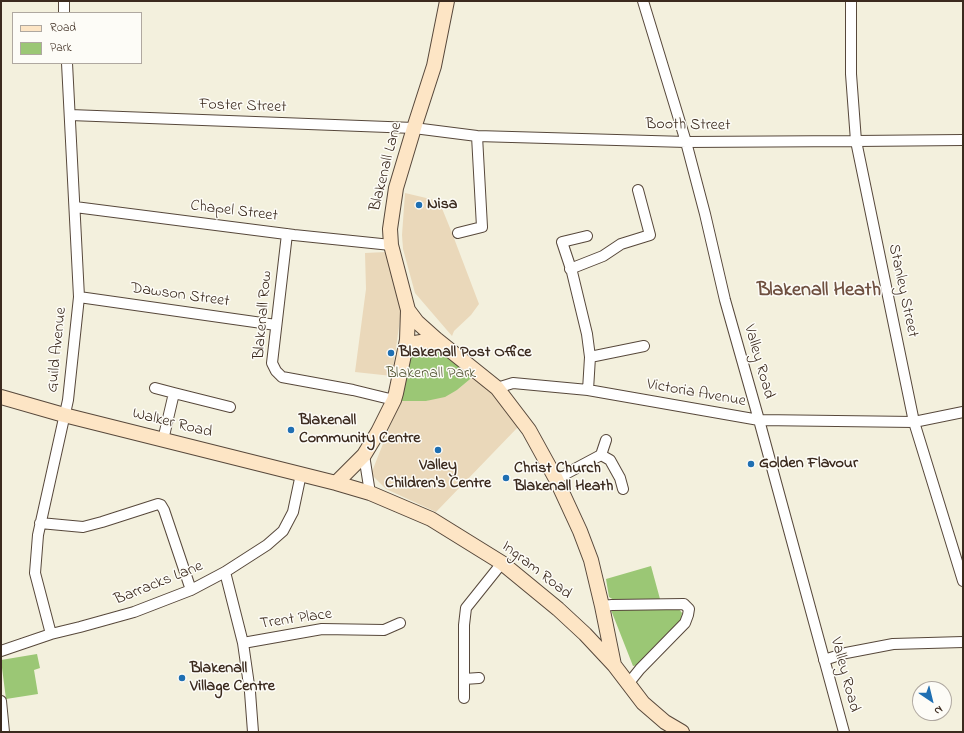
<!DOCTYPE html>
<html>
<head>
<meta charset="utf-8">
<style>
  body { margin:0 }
  #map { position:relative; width:964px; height:733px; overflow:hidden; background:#f3f0dd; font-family:"Indie Flower",sans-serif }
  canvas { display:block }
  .frame { position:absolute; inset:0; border:2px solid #3b2a1e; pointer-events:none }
  .legend { position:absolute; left:12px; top:12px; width:130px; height:52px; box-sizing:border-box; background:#fdfcf7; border:1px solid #afa8a0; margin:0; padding:5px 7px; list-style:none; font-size:12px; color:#3b2a1e }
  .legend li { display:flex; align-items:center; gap:8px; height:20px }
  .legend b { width:20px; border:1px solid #afa8a0 }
  .north { position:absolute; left:912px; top:681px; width:40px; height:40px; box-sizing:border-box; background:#fdfcf7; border:1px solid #afa8a0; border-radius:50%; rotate:145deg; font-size:11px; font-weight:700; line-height:16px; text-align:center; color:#3b2a1e }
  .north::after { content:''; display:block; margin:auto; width:14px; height:18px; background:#1f6fb2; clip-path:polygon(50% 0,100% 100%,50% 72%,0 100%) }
</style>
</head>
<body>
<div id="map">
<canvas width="964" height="733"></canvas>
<div class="frame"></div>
<ul class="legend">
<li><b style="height:5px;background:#fde5c5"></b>Road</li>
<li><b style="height:11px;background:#9bc775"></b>Park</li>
</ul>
<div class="north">N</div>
</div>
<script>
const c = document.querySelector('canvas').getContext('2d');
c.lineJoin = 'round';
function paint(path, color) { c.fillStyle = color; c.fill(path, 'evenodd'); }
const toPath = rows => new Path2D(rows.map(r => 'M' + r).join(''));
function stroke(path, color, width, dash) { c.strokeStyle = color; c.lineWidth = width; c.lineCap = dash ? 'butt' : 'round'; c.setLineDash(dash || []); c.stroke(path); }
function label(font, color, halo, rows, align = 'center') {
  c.font = font + ' "Indie Flower",sans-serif'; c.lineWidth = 3; c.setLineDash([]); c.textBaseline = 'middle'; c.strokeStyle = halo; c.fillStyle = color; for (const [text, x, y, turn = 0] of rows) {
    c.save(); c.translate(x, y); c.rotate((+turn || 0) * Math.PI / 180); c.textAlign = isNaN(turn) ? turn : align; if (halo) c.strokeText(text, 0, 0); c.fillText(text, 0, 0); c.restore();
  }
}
const built = toPath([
  [405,193,439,201,452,233,479,304,471,315,454,331,452,336,415,293,403,249,402,235],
  [386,252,392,271,401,312,392,376,355,372,366,289,365,253],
  [475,375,493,391,519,426,436,512,386,489,371,474,400,401,426,401,457,390]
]);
const green = toPath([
  [431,348,444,352,475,375,457,390,445,397,426,401,400,401,407,360,417,352],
  [651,566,660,599,614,600,609,597,606,579],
  [615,609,679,609,682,613,681,620,639,665,633,666,611,610],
  [37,654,40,668,34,670,38,694,6,699,1,660]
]);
const street = toPath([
  [64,1,64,13],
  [643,1,686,142,705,214,725,300,759,420,844,732],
  [851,1,851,74,856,141,914,422,963,581],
  [70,115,414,128,477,136,686,142,856,141,963,140],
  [75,207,294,235,391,245],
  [458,233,482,227,477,136],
  [287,234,272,363,276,371,282,377,353,390,394,400],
  [587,236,562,242,572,272,587,334,590,357,588,390],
  [570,269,603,256,621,244,650,235,638,190],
  [79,297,276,325],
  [590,357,644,346],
  [155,388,174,393,230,407],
  [497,388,513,383,588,390,759,420,914,422,963,412],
  [163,440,174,393],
  [364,455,370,493],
  [601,455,606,440],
  [556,479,601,455,610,460,620,478,623,489],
  [40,523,83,527,102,522,158,504,161,505,164,510,191,590],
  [225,572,243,643,250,692,253,732],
  [602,606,612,605,684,604,689,609,688,615,685,623,640,669,628,684],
  [51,634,35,573,38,535,68,400,79,297,67,63],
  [243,643,322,629,384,630,400,623],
  [1,651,51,634,80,627,134,612,191,590,225,572,267,545,283,531,293,512,301,474],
  [824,660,846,653,893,644,963,642],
  [464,679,479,678],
  [464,698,464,625,466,608,502,563],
  [1,701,4,732]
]);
const secondary = toPath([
  [408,310,417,322,436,339,497,388,529,430,556,479,580,531,591,560,602,606,614,665],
  [404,354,415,343,427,341,442,345],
  [1,397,64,415,336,483,370,493,431,519,502,563,558,609,585,634,614,665,643,703,665,722,682,732],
  [336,483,364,455,378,432,394,400,396,393,407,340,408,310,391,245,390,229,396,188,414,128,434,66,447,1]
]);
const markers = [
  [419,205,4,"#1f6fb2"],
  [391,353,4,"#1f6fb2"],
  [291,430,4,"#1f6fb2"],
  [438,450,4,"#1f6fb2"],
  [751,464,4,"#1f6fb2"],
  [506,478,4,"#1f6fb2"],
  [182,678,4,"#1f6fb2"]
];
const streetNames = [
  ["Foster Street",243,107,2],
  ["Booth Street",688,126,1],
  ["Blakenall Lane",387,167,-76],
  ["Chapel Street",234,212,7],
  ["Stanley Street",902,291,78],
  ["Dawson Street",180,296,8],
  ["Blakenall Row",264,315,-85],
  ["Guild Avenue",58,350,-84],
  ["Valley Road",758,362,74],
  ["Victoria Avenue",696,394,10],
  ["Walker Road",172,424,14],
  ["Ingram Road",536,571,38],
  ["Barracks Lane",159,584,-22],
  ["Trent Place",296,620,-8],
  ["Valley Road",844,675,75]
];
const poiNames = [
  ["Nisa",427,205],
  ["Blakenall Post Office",399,353],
  ["Blakenall",299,421],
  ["Community Centre",299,439],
  ["Golden Flavour",759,464],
  ["Valley",438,466,"center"],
  ["Children's Centre",438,484,"center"],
  ["Christ Church",514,469],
  ["Blakenall Heath",514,487],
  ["Blakenall",190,669],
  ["Village Centre",190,687]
];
const parkNames = [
  ["Blakenall Park",431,374]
];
const districtNames = [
  ["Blakenall Heath",819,292]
];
paint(built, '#ead8ba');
paint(green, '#9bc775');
stroke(street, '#57483b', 12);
stroke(secondary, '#57483b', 16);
stroke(street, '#fff', 10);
stroke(secondary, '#fde5c5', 14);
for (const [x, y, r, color] of markers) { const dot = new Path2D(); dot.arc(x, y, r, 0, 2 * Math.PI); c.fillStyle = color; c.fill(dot); stroke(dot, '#fdfcf7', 1.5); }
label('16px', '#3b2a1e', '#fdfcf7', streetNames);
label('bold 16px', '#3b2a1e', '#fdfcf7', poiNames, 'left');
label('16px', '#585938', '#fdfcf7', parkNames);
label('bold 20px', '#6f5040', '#fdfcf7', districtNames);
</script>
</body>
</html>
